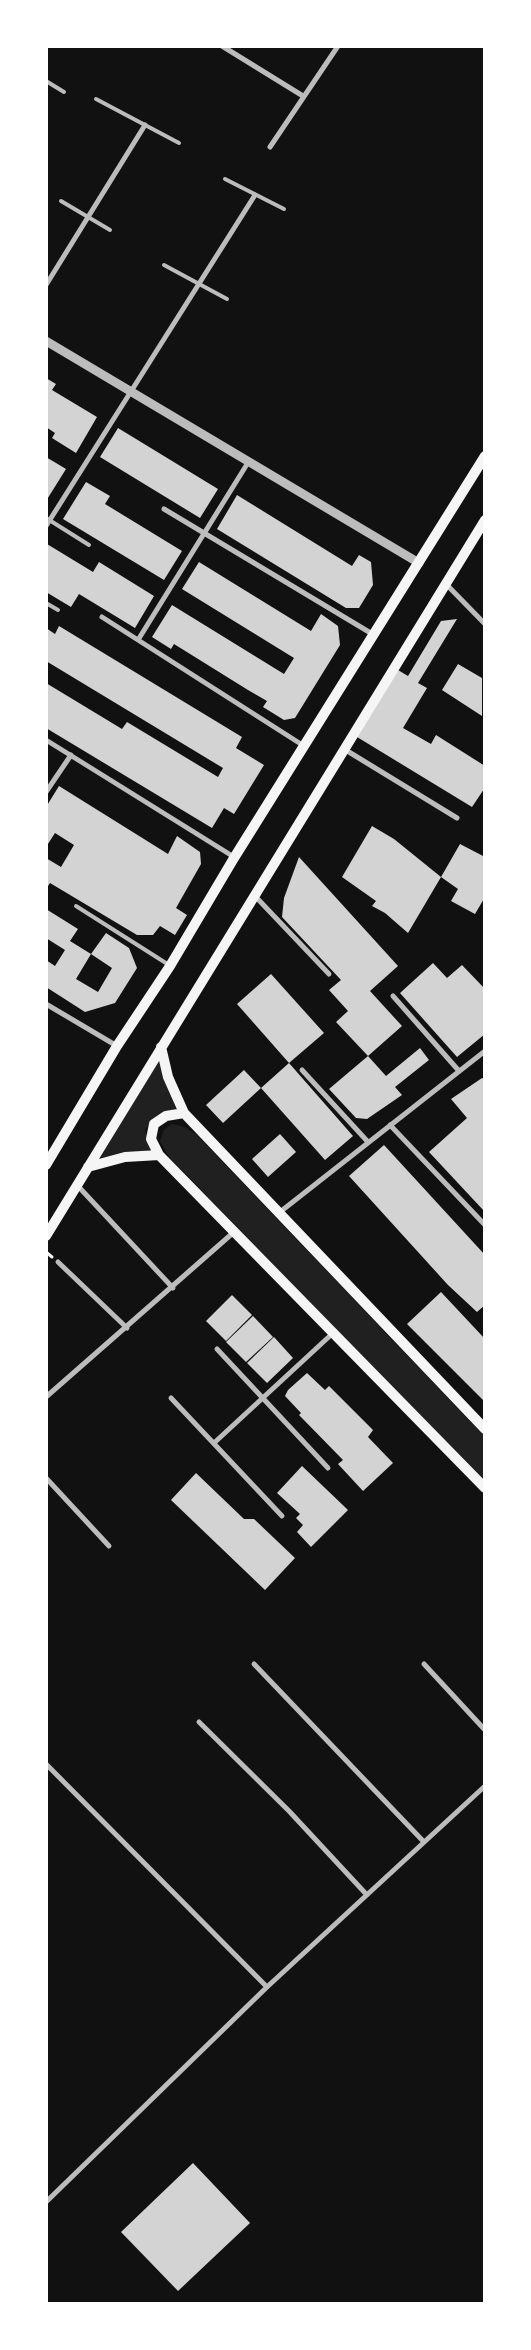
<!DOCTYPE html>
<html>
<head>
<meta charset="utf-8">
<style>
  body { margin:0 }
  #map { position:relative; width:531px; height:2350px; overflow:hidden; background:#111; font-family:Poppins,sans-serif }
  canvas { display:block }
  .frame { position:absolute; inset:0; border:48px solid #fff; pointer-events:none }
</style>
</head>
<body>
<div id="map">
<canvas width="531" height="2350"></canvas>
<div class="frame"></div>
</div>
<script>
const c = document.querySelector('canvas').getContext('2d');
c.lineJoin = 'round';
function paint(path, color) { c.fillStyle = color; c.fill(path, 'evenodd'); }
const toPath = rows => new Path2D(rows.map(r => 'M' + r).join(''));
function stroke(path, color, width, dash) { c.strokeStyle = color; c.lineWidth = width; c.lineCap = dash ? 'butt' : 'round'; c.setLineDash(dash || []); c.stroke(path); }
const green = toPath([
  [159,1060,176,1109,153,1118,145,1130,151,1150,100,1158],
  [172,1124,184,1127,196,1134,485,1437,485,1482,169,1157,160,1141,164,1130]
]);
const building = toPath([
  [46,378,56,384,52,390,97,417,76,453,52,438,55,433,46,427],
  [118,428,218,489,200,518,100,457],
  [46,457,66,469,46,501],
  [86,482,110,496,105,504,182,551,164,580,63,519],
  [237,495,352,566,359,555,371,562,373,585,359,608,346,608,217,529],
  [47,544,93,572,99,562,154,596,135,628,79,594,71,607,46,592],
  [199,562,311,631,321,614,338,626,340,645,295,718,284,720,263,707,267,701,248,690,174,644,171,649,152,637,172,605,284,674,294,658,182,589],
  [457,619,418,683,427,688,403,728,431,744,436,735,485,766,484,789,472,807,357,737,398,670,408,676,441,621],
  [59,626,242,737,236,748,264,765,234,814,224,808,212,828,46,728,46,683,122,729,127,722,218,777,223,768,46,661,46,628,55,634],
  [458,664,482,678,482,716,442,690],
  [59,786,168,854,177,836,200,852,201,864,176,908,187,915,175,935,160,926,153,935,137,935,50,883,46,889,46,858,61,867,74,845,55,833,46,847,46,807],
  [372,826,394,839,441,877,408,933,385,913,372,906,376,901,342,877],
  [460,844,485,857,485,897,475,914,451,901,458,889,441,877],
  [299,857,398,966,370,991,402,1026,368,1056,386,1076,420,1048,429,1060,395,1087,402,1095,367,1119,356,1118,329,1089,368,1056,336,1022,348,1011,329,990,341,980,282,917,284,898],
  [46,909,78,929,70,941,91,954,76,979,98,992,112,968,91,954,106,933,129,948,137,968,115,1003,85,1012,46,987,46,960,55,966,65,950,46,938],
  [433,963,447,978,462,965,485,989,485,1034,457,1057,400,993],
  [271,974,324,1033,289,1063,237,1004],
  [289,1063,353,1136,325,1160,261,1088,223,1123,206,1105,244,1070,261,1088],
  [482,1078,485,1079,485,1212,429,1152,467,1118,451,1099],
  [280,1134,296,1152,268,1177,252,1159],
  [384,1145,485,1255,485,1305,477,1312,448,1285,349,1176],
  [441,1292,485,1339,485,1400,483,1400,407,1324],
  [232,1295,252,1315,226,1341,206,1321],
  [253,1316,273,1337,246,1362,226,1342],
  [274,1337,293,1358,267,1383,247,1363],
  [307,1373,325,1390,329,1386,373,1430,368,1437,393,1463,363,1491,338,1464,343,1460,299,1415,301,1413,285,1396,288,1390],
  [302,1466,348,1510,311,1547,297,1532,303,1525,296,1518,300,1514,277,1493],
  [196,1473,244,1519,254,1519,295,1558,265,1590,171,1500],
  [193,2163,250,2223,178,2291,121,2232]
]);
const path = toPath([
  [46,1252,52,1257]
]);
const service = toPath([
  [46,81,64,92],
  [96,99,179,143],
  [225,179,284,209],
  [61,201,110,230],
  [164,265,227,299],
  [46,518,89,545],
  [46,603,58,610],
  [76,906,169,965]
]);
const minor = toPath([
  [222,46,303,96],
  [270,147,338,46],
  [46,285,145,125],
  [164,509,374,635],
  [46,526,255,195],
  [445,583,485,624],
  [102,617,304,746],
  [138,640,249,461],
  [46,740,234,857],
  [344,749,457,818],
  [46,792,71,755],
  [254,895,329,974],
  [393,996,459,1071],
  [46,1004,117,1046],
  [302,1070,368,1142],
  [390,1125,485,1225],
  [77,1185,173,1288],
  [280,1212,485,1051],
  [58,1262,127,1328],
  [217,1349,328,1468],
  [46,1397,234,1232],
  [171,1398,282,1516],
  [214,1443,333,1333],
  [46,1478,109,1546],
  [254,1664,424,1842],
  [424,1664,485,1730],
  [199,1722,289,1811,367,1895],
  [46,1764,267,1987],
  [46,2202,267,1987,485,1786]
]);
const tertiary = toPath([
  [46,341,419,563]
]);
const secondary = toPath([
  [161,1047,168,1077,184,1113,485,1429],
  [159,1155,151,1139,154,1124,166,1116,184,1113],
  [46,1165,117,1046,170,966,234,858,485,456],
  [88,1167,125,1157,159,1155,485,1488],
  [46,1236,485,520]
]);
paint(green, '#202020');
paint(building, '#d3d3d3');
stroke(path, '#f5f5f5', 3);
stroke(service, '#bcbcbc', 4);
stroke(minor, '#bcbcbc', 5);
stroke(tertiary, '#bcbcbc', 9);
stroke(secondary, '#f5f5f5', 10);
</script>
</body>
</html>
